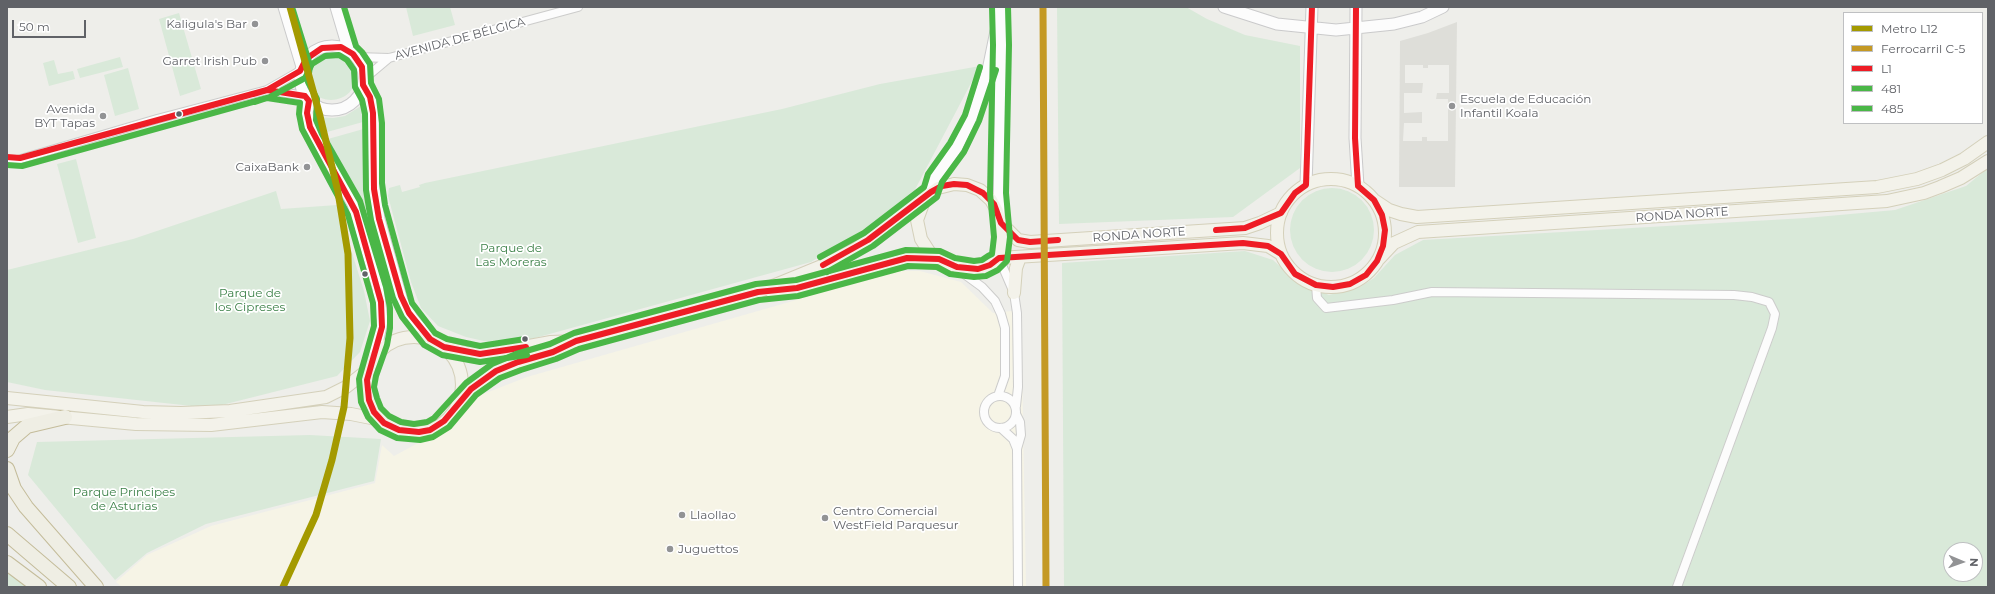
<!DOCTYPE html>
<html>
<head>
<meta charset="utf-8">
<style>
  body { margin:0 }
  #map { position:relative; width:1995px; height:594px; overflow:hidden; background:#eeeeea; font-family:Montserrat,sans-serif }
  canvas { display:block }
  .frame { position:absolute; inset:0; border:8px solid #606267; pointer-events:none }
  .legend { position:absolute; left:1843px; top:12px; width:140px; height:112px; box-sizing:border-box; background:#fff; border:1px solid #bfc0c2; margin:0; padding:5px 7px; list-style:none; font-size:12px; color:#606267 }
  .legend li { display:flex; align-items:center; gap:8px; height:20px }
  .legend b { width:20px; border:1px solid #bfc0c2 }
  .north { position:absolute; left:1943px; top:542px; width:40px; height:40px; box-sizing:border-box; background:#fff; border:1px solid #bfc0c2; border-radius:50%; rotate:92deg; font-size:11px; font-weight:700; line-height:16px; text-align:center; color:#606267 }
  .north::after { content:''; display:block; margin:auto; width:14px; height:18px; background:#929395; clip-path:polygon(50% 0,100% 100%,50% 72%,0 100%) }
  .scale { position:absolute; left:12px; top:20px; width:74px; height:18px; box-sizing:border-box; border:2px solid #606267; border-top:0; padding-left:5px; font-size:12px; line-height:14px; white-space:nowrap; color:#606267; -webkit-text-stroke:3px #fff; paint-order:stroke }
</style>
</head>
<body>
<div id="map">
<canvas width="1995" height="594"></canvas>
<div class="frame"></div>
<ul class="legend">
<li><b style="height:5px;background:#a49a00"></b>Metro L12</li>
<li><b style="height:5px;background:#c49924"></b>Ferrocarril C-5</li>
<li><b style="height:5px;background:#ee1c25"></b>L1</li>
<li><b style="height:5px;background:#4ab747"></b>481</li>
<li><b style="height:5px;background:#4ab747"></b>485</li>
</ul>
<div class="north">N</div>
<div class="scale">50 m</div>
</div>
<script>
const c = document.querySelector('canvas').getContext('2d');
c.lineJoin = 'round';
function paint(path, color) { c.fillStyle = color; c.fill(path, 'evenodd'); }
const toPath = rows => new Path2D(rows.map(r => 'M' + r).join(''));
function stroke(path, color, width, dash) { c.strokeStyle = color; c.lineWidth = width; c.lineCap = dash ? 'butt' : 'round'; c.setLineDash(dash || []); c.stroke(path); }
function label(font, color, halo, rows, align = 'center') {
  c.font = font + ' Montserrat,sans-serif'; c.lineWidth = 3.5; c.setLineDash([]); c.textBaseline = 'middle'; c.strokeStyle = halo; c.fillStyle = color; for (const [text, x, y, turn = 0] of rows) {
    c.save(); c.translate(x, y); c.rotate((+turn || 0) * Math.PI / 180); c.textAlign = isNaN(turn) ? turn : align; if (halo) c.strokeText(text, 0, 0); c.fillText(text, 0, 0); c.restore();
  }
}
const commercial = toPath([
  [893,271,920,271,961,282,993,313,1021,310,1026,587,122,587,116,582,147,555,211,526,375,483,382,445,394,456,455,423,473,398,527,377,793,301,831,286]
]);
const education = toPath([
  [1457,22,1455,187,1399,187,1400,41,1428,33],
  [1405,65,1423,65,1423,68,1428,68,1428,65,1449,65,1449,93,1437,93,1436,99,1448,99,1448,141,1427,141,1427,137,1422,137,1422,141,1403,141,1404,123,1422,123,1422,112,1404,113,1404,93,1422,93,1423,83,1405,83]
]);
const green = toPath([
  [406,7,450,7,455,25,413,36],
  [1057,7,1186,7,1207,19,1245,35,1300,46,1300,168,1233,217,1059,224],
  [179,13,201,89,180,96,159,19],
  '305 74a26 26 0 1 1 52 0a26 26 0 1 1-52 0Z',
  [120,57,123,67,80,78,77,69],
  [54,60,58,74,73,71,75,79,49,86,43,63],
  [980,66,909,201,811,262,506,346,466,337,438,326,421,308,411,282,388,196,389,188,400,185,402,192,420,187,419,185,425,183,782,109,880,84],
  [128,68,139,109,115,116,104,75],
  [361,106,367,109,370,120,320,134,317,124,318,117,333,118,345,116],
  [367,128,368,199,371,210,365,212,359,196,328,139],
  [76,159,96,238,78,243,57,164],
  [1988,168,1988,587,1064,587,1062,263,1245,251,1273,260,1298,283,1329,295,1360,287,1374,278,1395,255,1423,240,1806,218,1895,210,1966,186],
  [1951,550,1975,550,1975,574,1951,574],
  '1290 230a42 42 0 1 1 84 0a42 42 0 1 1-84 0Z',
  [276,191,281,209,337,205,364,291,370,321,360,352,337,376,210,408,45,390,7,382,7,270,133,239],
  [310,435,381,439,374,481,206,524,147,553,115,580,28,475,37,442],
  [7,571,26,587,7,587]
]);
const street = toPath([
  [356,57,389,58,578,7],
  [364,79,389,58],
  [267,90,305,96],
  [7,163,157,119,267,90,300,71],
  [999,258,1014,293,1017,313,1018,387,1016,406],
  [956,268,982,287,995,301,1001,314,1005,328,1005,376,998,396],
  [1316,285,1317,298,1326,308,1393,300,1432,292,1734,295,1752,297,1769,302,1775,314,1772,328,1677,587],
  '984 412a16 16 0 1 1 32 0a16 16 0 1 1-32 0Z',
  [1016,414,1020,422,1021,435,1017,449,1018,587],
  [1001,428,1013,439,1017,449]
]);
const secondary = toPath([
  [284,7,302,67],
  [336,7,349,51],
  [1224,7,1277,24,1336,30,1394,24,1422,17,1443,7],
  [1356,7,1355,138,1358,186],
  '300 78a32 32 0 1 1 64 0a32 32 0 1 1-64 0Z',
  [363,85,370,97,373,113,374,189,379,219,402,301,412,318,430,339],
  [309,101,307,113,310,127,353,204,378,288,382,321,374,357],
  [1306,185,1312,7],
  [931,192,935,178,957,147,972,118,988,70,996,31],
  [999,215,1001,45,1000,7]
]);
const primary = toPath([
  '1277 233a54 54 0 1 1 108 0a54 54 0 1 1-108 0Z',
  [954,184,967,185,980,190,991,200,997,211,1001,227,1002,246,999,258,987,267,974,269,947,264,930,253,921,239,917,220,925,198,938,188,954,184],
  [1374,200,1389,210,1401,214,1417,217,1877,187,1917,179,1942,170,1964,159,1988,142],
  [1001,223,1018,240,1030,242,1245,228,1260,223,1281,213],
  [999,258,1243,243,1268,246,1281,254],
  [1377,261,1394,243,1418,232,1887,201,1924,193,1940,187,1961,178,1988,161],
  [771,291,797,288,907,258,938,259],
  [1014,293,1016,268,1020,257],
  '366 385a48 48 0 1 1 96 0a48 48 0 1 1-96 0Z',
  [444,347,467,353,485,354,551,342,576,341,758,292,824,265,857,248,880,232,905,211,925,198],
  [7,398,143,412,181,413,230,411,326,397,346,387,369,369],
  [458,402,478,383,496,371,518,362,553,352,571,343],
  [7,417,28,414,136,424,211,425,322,412,351,414,381,420]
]);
const highway = toPath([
  [7,450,13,438,27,426,65,417],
  [7,469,14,489,26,507,96,587],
  [7,534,69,587],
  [7,563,39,587]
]);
const bus1 = toPath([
  [253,94,267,90,300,71,306,59,322,48,341,47,353,54,362,67,363,85,370,97,373,113,374,189,379,219,401,296,409,313,430,339,444,347,480,354,526,347],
  [7,157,20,158,267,90,305,96,309,101,307,113,310,127,356,212,381,302,382,327,367,380,369,400,374,412,384,423,399,430,419,432,430,430,444,421,471,389,496,371,518,362,553,352,576,341,758,292,797,288,907,258,939,259,957,267,978,269,990,265,999,258,1243,243,1268,246,1281,254,1295,274,1316,285,1333,287,1350,284,1366,275,1377,261,1383,246,1385,230,1382,215,1374,200,1358,186,1355,138,1356,7],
  [1216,230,1245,228,1281,213,1295,193,1306,185,1312,7],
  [823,265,868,240,931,192,942,186,954,184,967,185,983,193,994,204,1001,223,1018,240,1030,242,1058,240]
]);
const bus2 = toPath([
  [255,102,270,97,305,78,312,64,325,56,339,55,347,60,354,70,355,87,362,100,365,114,366,190,371,220,393,298,402,317,424,345,442,355,480,362,527,355],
  [7,165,22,166,267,98,300,103,299,114,302,129,348,215,373,303,374,326,359,379,361,402,368,417,380,430,397,438,420,440,433,437,449,427,476,395,500,378,521,370,556,359,579,349,759,300,798,296,908,266,937,267,950,274,974,277,986,276,998,270,1007,261,1010,237,1006,193,1009,45,1008,7],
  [827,272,873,246,937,197,942,182,964,152,979,121,996,70]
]);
const bus3 = toPath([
  [292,7,310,65,308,82,317,99,316,120,322,134,360,201,386,287,390,308,390,328,387,345,376,376,374,387,377,398,381,408,389,416,401,422,414,424,427,422,434,418,466,383,492,364,516,354,550,344,574,333,756,284,796,280,906,250,940,251,955,258,974,261,982,260,988,256,992,254,994,237,990,193,993,45,992,7],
  [344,7,356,46,362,52,370,64,371,83,379,99,382,123,382,183,385,205,412,303,435,333,447,339,480,346,525,339],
  [820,257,864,233,924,187,928,174,950,143,965,115,980,67]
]);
const rail1 = toPath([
  [1043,7,1046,587]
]);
const metro1 = toPath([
  [283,587,316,515,332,460,344,407,350,338,348,254,338,192,320,116,290,7]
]);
const markers = [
  [255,24,4,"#929395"],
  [265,61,4,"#929395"],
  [1452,106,4,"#929395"],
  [179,114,3.5,"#606267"],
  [103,116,4,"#929395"],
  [307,167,4,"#929395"],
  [365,274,3.5,"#606267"],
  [525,339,3.5,"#606267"],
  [682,515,4,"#929395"],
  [825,518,4,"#929395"],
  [670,549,4,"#929395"]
];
const poiNames = [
  ["Kaligula's Bar",247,24],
  ["Garret Irish Pub",257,61],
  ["Escuela de Educación",1460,99,"left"],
  ["Infantil Koala",1460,113,"left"],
  ["Avenida",95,109],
  ["BYT Tapas",95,123],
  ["CaixaBank",299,167],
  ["Centro Comercial",833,511,"left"],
  ["WestField Parquesur",833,525,"left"],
  ["Llaollao",690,515,"left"],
  ["Juguettos",678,549,"left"]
];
const streetNames = [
  ["AVENIDA DE BÉLGICA",460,39,-15],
  ["RONDA NORTE",1682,215,-4],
  ["RONDA NORTE",1139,235,-4]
];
const parkNames = [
  ["Parque de",511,248],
  ["Las Moreras",511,262],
  ["Parque de",250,293],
  ["los Cipreses",250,307],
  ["Parque Príncipes",124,492],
  ["de Asturias",124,506]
];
paint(commercial, '#f6f4e6');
paint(education, '#deded9');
paint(green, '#d9e9d9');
stroke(street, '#cccccb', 10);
stroke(secondary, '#cacacb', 13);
stroke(primary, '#d4d0ba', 14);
stroke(highway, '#c4bc9a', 16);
stroke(street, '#fcfcfc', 8);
stroke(secondary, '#fcfcfc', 11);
stroke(primary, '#f3f2ea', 12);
stroke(highway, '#efeee4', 14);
stroke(bus1, '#ee1c25', 6);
stroke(bus2, '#4ab747', 6);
stroke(bus3, '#4ab747', 6);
stroke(rail1, '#c49924', 7);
stroke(metro1, '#a49a00', 7);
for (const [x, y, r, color] of markers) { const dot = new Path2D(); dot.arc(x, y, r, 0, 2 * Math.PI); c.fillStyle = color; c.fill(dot); stroke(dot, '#fff', 1.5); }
label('12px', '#606267', '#fff', poiNames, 'right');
label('12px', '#606267', '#fff', streetNames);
label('12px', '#3c8148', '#fff', parkNames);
</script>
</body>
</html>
